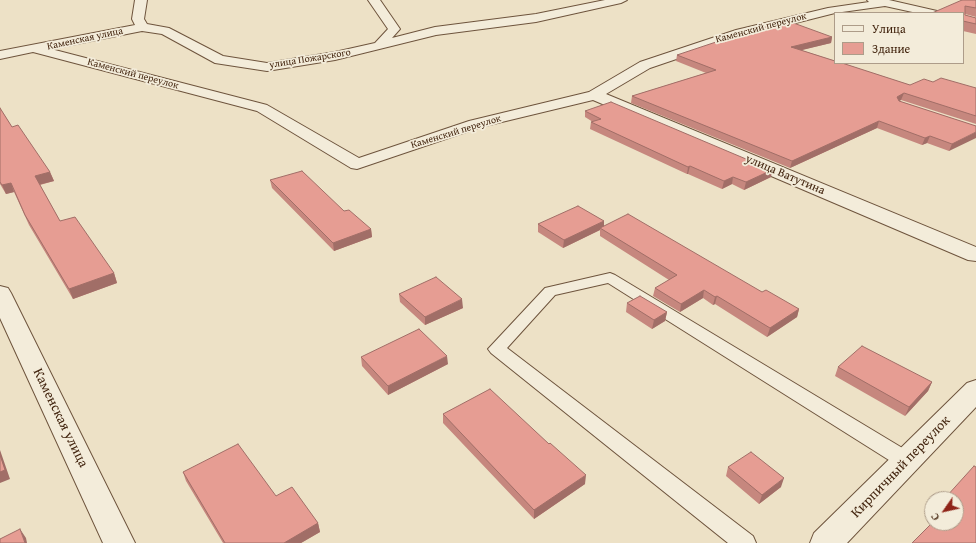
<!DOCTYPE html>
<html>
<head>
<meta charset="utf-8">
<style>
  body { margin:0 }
  #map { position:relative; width:976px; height:543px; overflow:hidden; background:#ede1c6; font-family:"Gentium Book Plus",serif }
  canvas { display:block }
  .legend { position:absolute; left:834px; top:12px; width:130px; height:52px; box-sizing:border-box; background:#f3ecda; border:1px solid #ad9c89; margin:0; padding:5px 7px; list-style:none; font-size:12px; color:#43250f }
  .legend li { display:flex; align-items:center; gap:8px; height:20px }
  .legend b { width:20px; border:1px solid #ad9c89 }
  .north { position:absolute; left:924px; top:491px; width:40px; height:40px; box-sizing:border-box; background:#f3ecda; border:1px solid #ad9c89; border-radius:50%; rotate:236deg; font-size:11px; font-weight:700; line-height:16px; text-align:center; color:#43250f }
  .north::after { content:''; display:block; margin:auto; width:14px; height:18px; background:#8f2418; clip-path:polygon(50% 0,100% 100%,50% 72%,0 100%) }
</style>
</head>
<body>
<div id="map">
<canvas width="976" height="543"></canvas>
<ul class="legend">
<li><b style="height:5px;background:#f3ecda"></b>Улица</li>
<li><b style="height:11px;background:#e69d93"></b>Здание</li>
</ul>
<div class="north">С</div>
</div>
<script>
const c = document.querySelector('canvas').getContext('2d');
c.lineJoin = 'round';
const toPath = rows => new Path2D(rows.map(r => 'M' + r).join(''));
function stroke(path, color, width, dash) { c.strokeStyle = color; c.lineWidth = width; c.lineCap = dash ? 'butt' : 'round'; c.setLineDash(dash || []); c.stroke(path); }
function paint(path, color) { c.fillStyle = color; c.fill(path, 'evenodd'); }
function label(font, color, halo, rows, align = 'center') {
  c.font = font + ' "Gentium Book Plus",serif'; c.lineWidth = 3.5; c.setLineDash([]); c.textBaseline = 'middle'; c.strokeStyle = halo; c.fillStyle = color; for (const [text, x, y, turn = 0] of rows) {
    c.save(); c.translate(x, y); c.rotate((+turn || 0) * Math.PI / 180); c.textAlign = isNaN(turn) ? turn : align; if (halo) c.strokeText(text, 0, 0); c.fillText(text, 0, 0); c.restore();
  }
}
const lane = toPath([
  [610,273,615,275,914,455,917,461,914,467,907,469,900,467,608,283,555,295,507,348,753,536,756,543,728,543,491,353,488,349,545,288,610,273]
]);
const street = toPath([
  [135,0,147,0,144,19,147,24,169,28,223,56,267,63,335,52,375,43,388,29,368,0,380,0,400,29,392,38,435,27,536,14,605,0,627,0,621,3,536,22,436,35,335,60,267,71,215,63,162,34,142,31,51,49,267,105,359,158,469,121,589,92,640,62,736,30,828,8,869,2,867,0,889,0,937,11,939,13,917,13,885,6,835,13,744,36,650,68,606,94,976,247,976,261,968,260,593,100,481,127,357,169,351,168,257,111,33,52,0,59,0,51,135,25,132,19,135,0],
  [0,286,8,288,11,293,135,543,103,543,0,318,0,286],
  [976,380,976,407,847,543,810,543,814,533,967,383,976,380]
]);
const wall = toPath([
  [962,0,976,0,976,17,965,14,965,15,976,18,976,34,963,31,963,13],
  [832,37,831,43,801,50,910,85,933,82,976,88,976,124,901,100,899,101,976,126,949,151,927,143,922,145,877,128,790,168,631,103,632,96,706,73,676,61,677,55],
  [0,108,12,127,50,172,54,181,40,185,60,221,114,273,117,283,73,299,29,225,14,192,6,194,0,184],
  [585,111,772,170,771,177,744,190,732,184,722,189,688,174,687,174,590,129,591,122,593,122,585,117],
  [270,180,344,211,371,229,372,237,334,251,272,188],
  [604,221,604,227,762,292,799,309,797,317,767,337,715,304,713,305,703,298,680,312,653,296,655,288,669,280,600,236,600,230,563,248,538,232,538,224],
  [399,294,463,308,425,325,400,302],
  [627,303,667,312,665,321,652,329,626,312],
  [361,357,448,364,388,395,362,366],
  [838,367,932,382,928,391,905,416,835,376],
  [443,414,585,484,534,519,443,423],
  [728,467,781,487,759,504,726,476],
  [183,472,276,496,318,523,320,532,301,543,223,543,186,481]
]);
const shadedWall = toPath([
  [832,37,831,43,790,53,791,47],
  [904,93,901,100,895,104,897,97],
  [879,121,877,128,790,168,792,161],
  [976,132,976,138,949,151,952,144],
  [930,136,927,143,922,145,925,138],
  [690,166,688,174,687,174,688,167],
  [772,170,771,177,744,190,746,182],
  [50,172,54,181,38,185,35,176],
  [733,177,732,184,722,189,724,181],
  [11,183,14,192,6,194,2,185],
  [604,221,604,229,600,228,600,230,563,248,564,240],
  [371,229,372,237,334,251,333,243],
  [114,273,117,283,73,299,69,289],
  [704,290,703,298,680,312,681,304],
  [717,296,715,304,713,305,715,297],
  [462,299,463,308,425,325,425,317],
  [799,309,797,317,767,337,770,328],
  [667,312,665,321,652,329,654,320],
  [447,356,448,364,388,395,388,386],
  [932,382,928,391,905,416,909,407],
  [0,450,10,479,0,483],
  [586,475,585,484,534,519,534,510],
  [784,478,781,487,759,504,762,495],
  [318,523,320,532,301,543,284,543],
  [20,529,26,538,27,543,25,543]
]);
const building = toPath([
  [962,0,976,0,976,8,965,6,965,15,976,18,976,24,963,21,963,13,932,13,962,0],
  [788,21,832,37,791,47,835,61,835,63,842,63,910,85,924,79,933,82,941,78,976,88,976,116,904,93,897,97,899,101,976,126,976,132,952,144,930,136,925,138,879,121,792,161,632,96,716,70,677,55,746,32,788,21],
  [611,102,772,170,746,182,733,177,724,181,690,166,688,167,591,122,601,119,585,111,611,102],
  [0,108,12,127,18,125,50,172,35,176,60,221,75,217,114,273,69,289,25,215,11,183,2,185,0,182,0,108],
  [302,171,344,211,349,210,371,229,333,243,270,180,302,171],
  [578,206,604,221,564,240,538,224,578,206],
  [628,214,762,292,766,290,799,309,770,328,717,296,715,297,704,290,681,304,655,288,677,275,600,228,628,214],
  [436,277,462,299,425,317,399,294,436,277],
  [640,296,667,312,654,320,627,303,640,296],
  [419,329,447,356,388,386,361,357,419,329],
  [862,346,932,382,909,407,838,367,862,346],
  [490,389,549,444,550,443,586,475,534,510,443,414,490,389],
  [238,444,276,496,292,487,318,523,284,543,225,543,183,472,238,444],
  [751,452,784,478,762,495,728,467,751,452],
  [0,455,5,470,0,472,0,455],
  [974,466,976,467,976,543,912,543,932,523,956,523,956,499,949,499,946,497,974,466],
  [20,529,25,543,0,543,0,539,20,529]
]);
const farStreetnames = [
  ["Каменский переулок",761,28,-15],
  ["Каменская улица",85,39,-12],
  ["улица Пожарского",310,59,-9],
  ["Каменский переулок",133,74,15],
  ["Каменский переулок",456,132,-17]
];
const streetNames = [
  ["улица Ватутина",785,175,23]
];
const nearStreetnames = [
  ["Каменская улица",60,418,64],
  ["Кирпичный переулок",901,467,-46]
];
stroke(lane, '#6e543d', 2);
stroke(street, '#6e543d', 2);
paint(lane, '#f3ecda');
paint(street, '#f3ecda');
paint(wall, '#c6877e');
paint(shadedWall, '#a16e67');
paint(building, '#e69d93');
stroke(building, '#a16e67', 1);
label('10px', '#43250f', '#f3ecda', farStreetnames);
label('12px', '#43250f', '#f3ecda', streetNames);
label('14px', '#43250f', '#f3ecda', nearStreetnames);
</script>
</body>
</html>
